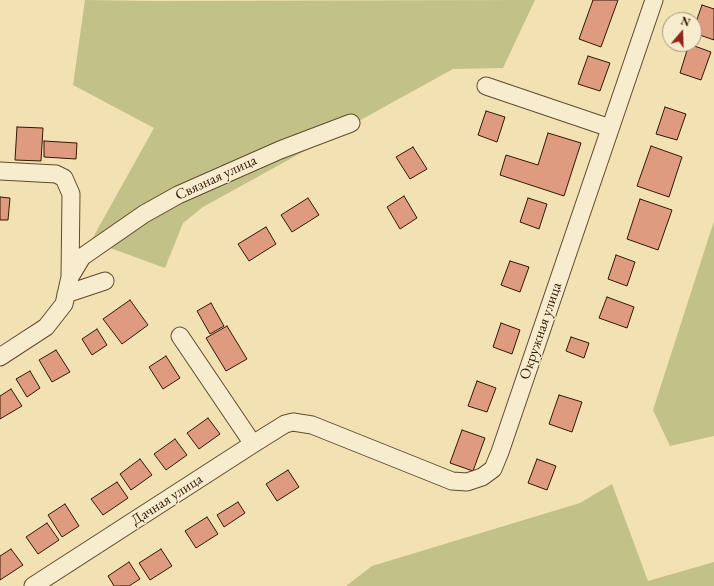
<!DOCTYPE html>
<html>
<head>
<meta charset="utf-8">
<style>
  body { margin:0 }
  #map { position:relative; width:714px; height:586px; overflow:hidden; background:#f2e2b3; font-family:"EB Garamond",serif }
  canvas { display:block }
  .north { position:absolute; left:662px; top:12px; width:40px; height:40px; box-sizing:border-box; background:#f7ecce; border:1px solid #a8977e; border-radius:50%; rotate:19deg; font-size:11px; font-weight:700; line-height:16px; text-align:center; color:#311805 }
  .north::after { content:''; display:block; margin:auto; width:14px; height:18px; background:#8f2418; clip-path:polygon(50% 0,100% 100%,50% 72%,0 100%) }
</style>
</head>
<body>
<div id="map">
<canvas width="714" height="586"></canvas>
<div class="north">N</div>
</div>
<script>
const c = document.querySelector('canvas').getContext('2d');
c.lineJoin = 'round';
function paint(path, color) { c.fillStyle = color; c.fill(path, 'evenodd'); }
const toPath = rows => new Path2D(rows.map(r => 'M' + r).join(''));
function stroke(path, color, width, dash) { c.strokeStyle = color; c.lineWidth = width; c.lineCap = dash ? 'butt' : 'round'; c.setLineDash(dash || []); c.stroke(path); }
function label(font, color, halo, rows, align = 'center') {
  c.font = font + ' "EB Garamond",serif'; c.lineWidth = 3; c.setLineDash([]); c.textBaseline = 'middle'; c.strokeStyle = halo; c.fillStyle = color; for (const [text, x, y, turn = 0] of rows) {
    c.save(); c.translate(x, y); c.rotate((+turn || 0) * Math.PI / 180); c.textAlign = isNaN(turn) ? turn : align; if (halo) c.strokeText(text, 0, 0); c.fillText(text, 0, 0); c.restore();
  }
}
const green = toPath([
  [85,0,158,1,535,0,503,68,453,69,203,207,183,223,165,268,91,241,154,128,73,85],
  [714,221,714,436,670,446,653,410],
  [612,484,648,581,714,562,714,586,346,586,372,566,580,503]
]);
const building = toPath([
  [593,0,618,0,601,47,579,39,593,0],
  [702,5,714,9,714,40,694,33,694,28,702,5],
  [689,44,711,52,701,80,680,73,689,44],
  [588,56,610,63,600,91,578,84,588,56],
  [665,107,686,114,677,140,656,134,665,107],
  [486,111,505,117,497,142,478,135,486,111],
  [17,127,43,128,41,161,15,160,17,127],
  [548,133,581,143,564,196,500,175,506,155,538,165,548,133],
  [44,141,77,143,76,159,44,157,44,141],
  [651,146,682,157,669,197,637,186,651,146],
  [413,147,427,169,410,179,396,157,413,147],
  [404,196,417,218,400,229,387,207,404,196],
  [0,197,10,198,8,220,0,220,0,197],
  [308,198,319,215,292,232,281,215,308,198],
  [528,198,547,204,539,229,520,222,528,198],
  [640,199,672,210,658,250,627,239,640,199],
  [266,227,276,244,249,261,238,244,266,227],
  [616,255,635,262,627,286,608,279,616,255],
  [510,261,529,267,520,292,501,285,510,261],
  [607,297,634,307,627,328,599,318,607,297],
  [130,300,148,325,122,344,103,319,130,300],
  [211,303,224,326,210,334,197,311,211,303],
  [501,323,520,330,512,354,493,347,501,323],
  [227,326,247,359,226,371,206,338,227,326],
  [97,329,107,345,92,355,82,339,97,329],
  [571,337,589,343,584,358,566,351,571,337],
  [56,350,70,372,52,382,39,360,56,350],
  [166,356,180,378,163,389,149,367,166,356],
  [30,371,40,388,27,397,16,379,30,371],
  [477,381,496,388,487,412,468,406,477,381],
  [11,389,22,406,0,419,0,396,11,389],
  [559,395,582,402,572,432,549,424,559,395],
  [208,418,220,434,199,449,187,433,208,418],
  [462,430,485,438,473,471,450,463,462,430],
  [175,439,187,455,166,470,154,454,175,439],
  [140,459,152,475,131,490,120,474,140,459],
  [537,459,556,466,547,490,528,483,537,459],
  [288,470,299,487,277,501,266,484,288,470],
  [117,482,128,498,103,515,91,499,117,482],
  [238,502,245,513,224,527,217,515,238,502],
  [65,504,79,526,62,537,48,515,65,504],
  [207,517,218,534,196,548,185,531,207,517],
  [47,523,59,540,38,554,26,537,47,523],
  [11,549,23,565,0,580,0,556,11,549],
  [161,549,172,566,150,580,139,563,161,549],
  [129,562,140,579,129,586,114,586,108,576,129,562]
]);
const minor = toPath([
  [486,86,610,128],
  [0,171,56,174,64,178,71,194,70,277,64,304,46,327,0,357],
  [70,277,82,257,144,214,178,195,280,150,351,123],
  [66,294,105,281],
  [180,336,253,444],
  [33,586,253,444,285,424,293,422,312,425,452,481,467,482,482,477,493,469,500,452,654,0]
]);
const streetNames = [
  ["Связная улица",216,178,-25],
  ["Окружная улица",541,331,-71],
  ["Дачная улица",167,500,-33]
];
paint(green, '#c2c188');
paint(building, '#df9b80');
stroke(building, '#311805', 1);
stroke(minor, '#614a30', 19);
stroke(minor, '#f7ecce', 17);
label('15px', '#311805', '#f7ecce', streetNames);
</script>
</body>
</html>
